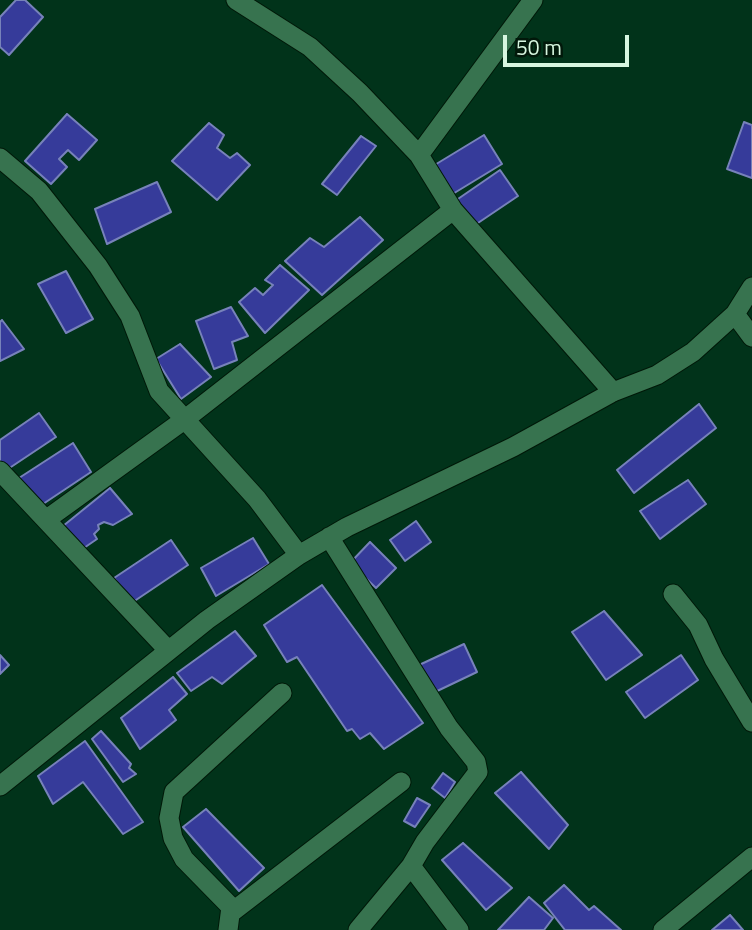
<!DOCTYPE html>
<html>
<head>
<meta charset="utf-8">
<style>
  body { margin:0 }
  #map { position:relative; width:752px; height:930px; overflow:hidden; background:#01331a; font-family:"Titillium Web",sans-serif }
  canvas { display:block }
  .scale { position:absolute; left:503px; top:35px; width:126px; height:32px; box-sizing:border-box; border:4px solid #d7f6e0; border-top:0; padding-left:9px; font-size:21px; line-height:24px; white-space:nowrap; color:#d7f6e0; -webkit-text-stroke:5px #01180a; paint-order:stroke }
</style>
</head>
<body>
<div id="map">
<canvas width="752" height="930"></canvas>
<div class="scale">50 m</div>
</div>
<script>
const c = document.querySelector('canvas').getContext('2d');
c.lineJoin = 'round';
function paint(path, color) { c.fillStyle = color; c.fill(path, 'evenodd'); }
const toPath = rows => new Path2D(rows.map(r => 'M' + r).join(''));
function stroke(path, color, width, dash) { c.strokeStyle = color; c.lineWidth = width; c.lineCap = dash ? 'butt' : 'round'; c.setLineDash(dash || []); c.stroke(path); }
const building = toPath([
  [16,0,25,0,43,17,9,55,0,47,0,17,16,0],
  [67,114,97,140,79,160,68,150,59,159,67,167,51,184,25,161,67,114],
  [744,122,752,125,752,178,727,169,744,122],
  [209,123,224,135,217,148,230,158,237,153,250,165,217,200,172,161,209,123],
  [484,135,502,164,451,195,433,166,484,135],
  [361,136,376,146,337,195,322,184,361,136],
  [500,170,518,196,472,227,455,201,500,170],
  [157,182,171,212,107,244,95,209,157,182],
  [360,217,383,240,322,295,285,261,310,238,324,247,360,217],
  [280,265,309,290,265,333,239,302,255,288,263,295,273,285,265,280,280,265],
  [66,271,93,319,66,333,38,284,66,271],
  [231,307,248,336,232,342,237,360,214,369,196,321,231,307],
  [2,320,24,349,0,361,0,322,2,320],
  [180,344,211,377,181,399,156,359,180,344],
  [699,404,716,428,634,493,617,470,699,404],
  [39,413,56,437,5,471,0,465,0,440,39,413],
  [73,443,91,472,40,506,19,478,73,443],
  [688,480,706,504,660,539,640,511,688,480],
  [110,488,132,514,113,525,104,522,98,525,99,529,94,534,97,539,81,550,63,526,110,488],
  [416,521,431,542,405,561,390,540,416,521],
  [253,538,269,564,216,596,201,568,253,538],
  [171,540,188,565,133,602,114,578,171,540],
  [370,542,396,568,376,588,350,563,370,542],
  [322,585,423,723,384,749,370,733,360,739,352,729,347,731,297,657,287,662,264,625,322,585],
  [604,611,642,655,606,680,572,632,604,611],
  [235,631,256,656,222,684,212,677,191,691,177,673,235,631],
  [464,644,477,672,433,693,417,666,464,644],
  [0,655,9,665,0,674,0,655],
  [681,655,698,680,645,718,626,692,681,655],
  [173,677,187,694,169,710,176,720,140,749,121,718,173,677],
  [101,731,131,764,129,768,136,774,123,782,92,739,101,731],
  [85,741,143,822,123,834,83,782,53,804,38,776,85,741],
  [521,772,568,825,549,849,495,793,521,772],
  [443,773,455,782,445,798,432,788,443,773],
  [417,798,430,805,415,827,404,821,417,798],
  [206,809,264,868,239,891,183,827,206,809],
  [463,843,512,888,486,910,442,860,463,843],
  [564,885,589,910,594,906,621,930,565,930,544,903,564,885],
  [529,897,553,918,544,930,498,930,529,897],
  [730,915,743,930,712,930,730,915]
]);
const street = toPath([
  [236,0,310,47,360,93,419,155,453,210,613,392],
  [419,155,533,0],
  [0,158,39,191,98,266,130,316,159,391,257,499,299,555],
  [735,314,752,337],
  [0,471,168,650],
  [47,519,184,420,453,210],
  [329,537,449,728,476,762,478,772,425,842,411,866,358,930],
  [673,594,698,625,714,659,752,722],
  [0,786,207,620,299,555,347,527,513,447,613,392,657,375,693,352,735,314,752,287],
  [411,866,459,930],
  [232,912,401,782],
  [228,930,231,907,184,859,173,838,169,818,174,792,282,693],
  [663,930,752,857]
]);
paint(building, '#363b9a');
stroke(building, '#7782ba', 2);
stroke(street, '#001808', 21);
stroke(street, '#37734f', 19);
</script>
</body>
</html>
